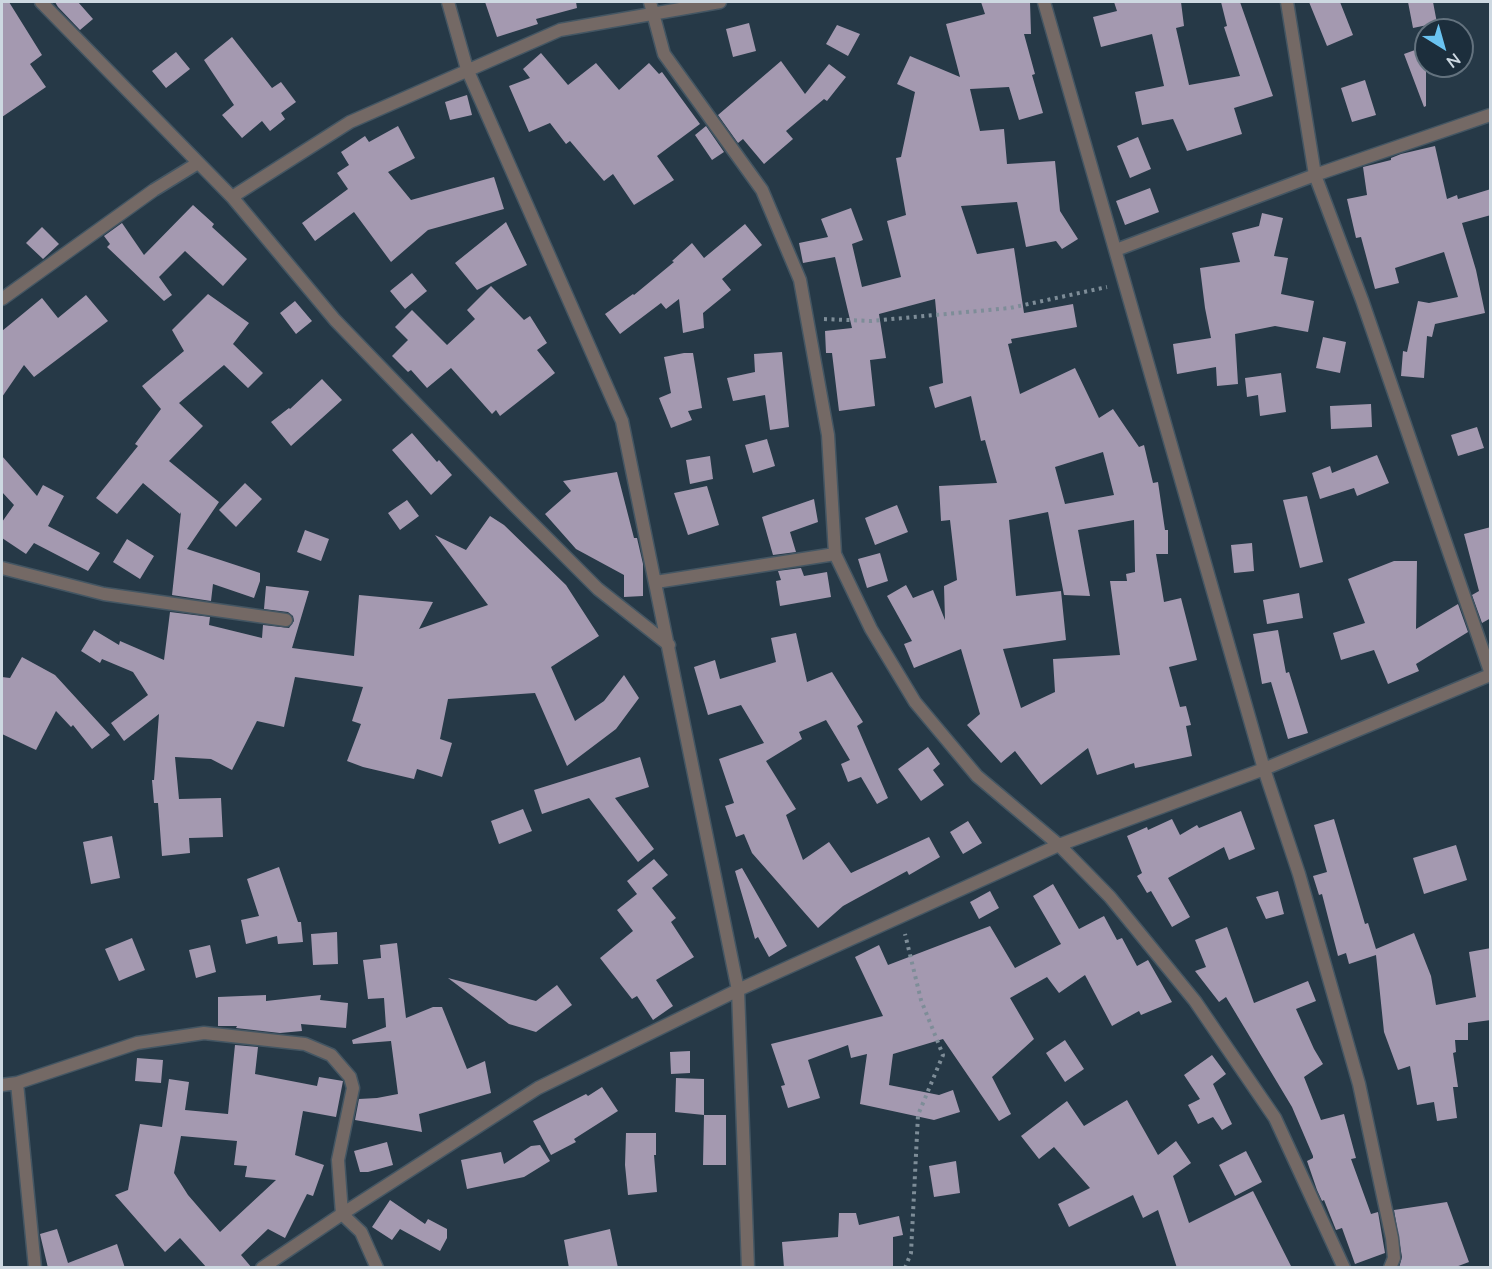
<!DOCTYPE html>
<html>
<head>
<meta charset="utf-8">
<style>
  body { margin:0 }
  #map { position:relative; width:1492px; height:1269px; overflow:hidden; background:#263947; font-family:Lato,sans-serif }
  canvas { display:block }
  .frame { position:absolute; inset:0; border:3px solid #cdd8e1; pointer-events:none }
  .north { position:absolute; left:1414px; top:18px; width:60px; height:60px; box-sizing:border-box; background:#1c2e3c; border:2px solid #63727e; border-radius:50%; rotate:143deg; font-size:16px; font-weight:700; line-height:24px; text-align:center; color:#cdd8e1 }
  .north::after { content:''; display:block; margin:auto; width:21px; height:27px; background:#6ac3f1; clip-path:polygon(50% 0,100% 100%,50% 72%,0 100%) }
</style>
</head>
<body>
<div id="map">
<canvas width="1492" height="1269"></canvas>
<div class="frame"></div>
<div class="north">N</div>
</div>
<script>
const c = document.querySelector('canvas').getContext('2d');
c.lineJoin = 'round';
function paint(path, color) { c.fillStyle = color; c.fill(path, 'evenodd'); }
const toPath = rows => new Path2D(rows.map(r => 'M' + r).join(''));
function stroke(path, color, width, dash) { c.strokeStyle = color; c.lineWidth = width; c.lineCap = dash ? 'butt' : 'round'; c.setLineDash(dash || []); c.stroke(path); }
const building = toPath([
  [2,2,9,2,42,55,30,64,46,87,2,117],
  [55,2,78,2,93,19,80,30,58,7],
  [485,2,576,2,577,8,536,19,538,24,497,37],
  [981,2,1030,2,1031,34,1024,34,1035,74,1032,75,1043,113,1019,120,1009,87,970,89,980,131,1004,129,1007,164,1055,161,1060,211,1078,239,1062,249,1056,241,1026,247,1017,202,961,206,977,254,1014,248,1024,313,1073,304,1077,327,1011,339,1012,343,1008,344,1020,394,1075,368,1099,418,1113,409,1139,447,1144,445,1153,483,1158,482,1165,530,1168,530,1168,554,1156,554,1164,602,1181,598,1197,660,1169,667,1180,707,1186,706,1191,725,1186,726,1192,756,1135,768,1134,763,1097,775,1088,748,1041,785,1015,751,1001,763,967,725,980,714,961,649,914,668,904,644,912,641,887,596,906,585,913,598,933,590,945,620,944,586,957,580,950,520,941,521,939,486,997,483,985,440,981,441,971,396,935,408,929,387,943,383,935,299,879,314,886,358,870,360,875,406,839,411,832,353,826,353,825,331,852,328,835,257,803,263,799,243,828,237,821,219,851,208,863,240,852,244,862,287,901,277,887,221,906,215,896,158,901,157,915,92,897,84,910,56,960,77,946,24,985,14],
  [1103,452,1114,495,1065,504,1055,467],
  [1048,512,1064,595,1090,596,1078,530,1134,520,1135,572,1126,574,1127,581,1110,581,1120,655,1053,659,1055,692,1021,708,1003,649,1066,640,1061,591,1016,596,1009,520],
  [1114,2,1181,2,1184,26,1176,28,1189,85,1240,76,1224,27,1227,26,1221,2,1240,2,1273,96,1234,108,1242,134,1187,151,1173,119,1142,125,1135,92,1164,86,1152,34,1101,47,1093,17,1117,11],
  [1309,2,1340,2,1353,35,1327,46],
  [1408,2,1433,2,1437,23,1413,28],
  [749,23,756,51,733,57,726,29],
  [837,25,860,34,848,56,826,44],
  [232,37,272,88,281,82,296,102,281,113,285,119,270,131,262,121,242,138,222,115,234,105,204,60],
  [1426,46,1426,106,1424,107,1404,54],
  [176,52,190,69,166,88,152,71],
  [541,53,568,85,596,63,619,90,649,63,659,74,662,72,700,124,657,156,674,180,634,205,613,174,604,181,570,141,566,144,550,123,529,132,509,86,530,78,523,69],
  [781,61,805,94,829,64,846,77,827,101,824,99,786,131,793,139,764,164,743,139,738,143,718,115],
  [1365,80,1376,115,1352,122,1341,88],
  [467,95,472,115,450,120,445,102],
  [398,126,415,158,388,172,411,200,494,177,504,209,428,230,391,262,354,212,315,241,302,223,348,189,337,173,349,165,341,152,365,136,369,142],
  [706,126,724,152,712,160,695,135],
  [1138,137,1151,169,1130,178,1117,146],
  [1435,146,1447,199,1457,195,1458,199,1491,189,1491,215,1462,223,1476,270,1485,313,1435,324,1432,337,1427,336,1424,378,1401,376,1403,351,1407,352,1418,301,1429,303,1458,297,1444,252,1395,268,1399,283,1375,289,1361,237,1356,238,1347,199,1367,195,1363,167,1391,160,1391,158,1401,154],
  [1150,188,1159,212,1125,225,1116,201],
  [193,205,214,224,212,227,247,259,223,286,185,251,159,277,172,295,164,301,107,247,110,244,104,236,122,223,144,255],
  [1262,213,1283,218,1274,256,1288,258,1281,294,1314,301,1308,332,1275,326,1235,334,1238,384,1217,386,1216,367,1177,374,1173,344,1211,338,1205,308,1200,268,1240,262,1232,233,1259,226],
  [506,222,527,265,477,290,455,263],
  [745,224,762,245,722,279,731,290,703,313,704,328,683,333,679,299,666,309,661,303,620,334,605,314,633,294,634,295,674,262,672,261,692,243,704,258],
  [42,227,59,244,43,259,26,243],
  [412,273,427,291,405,309,390,291],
  [491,286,524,320,530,316,547,343,537,350,555,373,500,416,496,410,492,414,451,368,427,388,411,370,408,372,392,356,408,340,395,327,412,310,447,345,475,319,467,310],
  [208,294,249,323,233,344,263,373,248,388,224,365,179,403,203,426,169,461,219,502,187,549,260,573,260,581,254,598,213,584,211,601,172,595,181,512,180,514,143,483,117,514,96,498,138,446,135,444,161,409,142,386,184,351,172,330],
  [86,295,108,321,34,377,24,365,2,397,2,331,42,298,58,318],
  [295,301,312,321,296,334,280,313],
  [1323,337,1346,342,1340,373,1316,368],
  [782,352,789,427,770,430,765,395,733,401,727,378,755,372,754,354],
  [684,353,693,353,702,408,688,411,692,420,671,428,659,398,671,393,664,357],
  [1281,373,1286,412,1260,416,1258,395,1247,397,1245,378],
  [322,379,342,400,291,446,271,422,289,408,290,409],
  [1371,404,1372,427,1331,429,1330,406],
  [1477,427,1484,448,1458,456,1451,435],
  [412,433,437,462,439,460,452,475,431,495,392,450],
  [767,439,775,466,753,473,745,445],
  [1377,455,1389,483,1357,496,1354,488,1320,499,1312,473,1330,466,1332,473],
  [2,456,37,496,43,485,64,496,48,526,100,553,88,571,34,543,26,554,2,538,2,522,14,505,2,492],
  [710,456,713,479,690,484,686,460],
  [617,472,634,538,637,538,643,564,643,596,624,597,624,575,576,549,545,514,571,491,563,481],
  [245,483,262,499,236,527,219,510],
  [707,486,719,525,688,535,674,493],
  [1307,496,1323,562,1300,568,1283,500],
  [814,499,818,522,790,532,796,552,773,555,762,517],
  [407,500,419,516,400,530,388,513],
  [897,505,908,532,875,545,865,518],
  [490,516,504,525,566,585,599,636,551,667,575,721,604,701,624,675,639,698,616,729,567,766,535,693,448,699,440,739,452,743,442,777,417,769,414,779,363,767,347,761,361,724,352,721,363,687,295,677,284,727,257,721,232,770,211,759,175,757,179,799,221,798,223,837,189,838,190,853,162,856,158,803,154,803,152,780,154,780,159,714,124,741,111,723,148,695,133,672,102,659,100,663,81,651,94,630,119,645,120,641,164,660,170,612,210,617,209,625,262,638,263,625,289,628,294,621,293,616,288,612,264,609,266,586,309,591,292,648,354,656,359,595,433,602,419,629,488,605,435,535,466,550],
  [1491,527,1491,618,1482,623,1472,595,1479,591,1464,534],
  [305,530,329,539,321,561,297,552],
  [127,539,154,556,140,579,113,562],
  [1252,543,1254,571,1234,573,1231,545],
  [880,553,888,581,867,588,858,559],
  [1394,561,1417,561,1416,629,1458,604,1468,632,1416,664,1419,671,1388,684,1374,650,1341,660,1333,633,1365,623,1348,579],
  [801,568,804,576,827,572,831,597,780,606,776,581,781,580,778,571],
  [1299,593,1303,618,1267,624,1263,600],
  [1278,630,1286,673,1289,672,1308,733,1288,739,1271,682,1262,684,1253,634],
  [796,633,807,682,832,672,863,722,857,726,888,798,877,804,861,777,848,782,841,764,850,760,826,720,799,732,802,739,766,761,796,809,786,815,803,860,829,842,851,873,929,837,940,857,909,875,907,871,843,906,818,928,752,853,744,834,736,837,725,806,734,803,719,759,764,743,741,705,708,715,694,667,715,660,720,679,776,662,771,638],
  [22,657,55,675,110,735,92,749,73,725,71,727,56,711,36,750,2,734,2,677,10,678],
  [928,747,940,764,933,770,944,785,921,801,898,769],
  [640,757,649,787,615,798,654,849,638,862,589,798,542,814,534,790],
  [523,809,532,831,499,844,491,821],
  [1241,811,1255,849,1229,860,1224,847,1168,878,1190,917,1172,927,1151,891,1147,893,1137,876,1142,873,1127,836,1147,827,1148,830,1172,819,1180,835,1197,825,1199,828],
  [1334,819,1365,924,1368,923,1376,949,1414,933,1431,976,1436,1005,1476,997,1469,952,1491,948,1491,1020,1468,1023,1468,1040,1455,1040,1456,1052,1453,1053,1458,1087,1453,1087,1457,1118,1437,1121,1434,1102,1417,1105,1410,1066,1398,1070,1384,1032,1376,955,1349,964,1346,953,1338,956,1322,894,1319,895,1313,876,1327,872,1314,825],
  [968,821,982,843,963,854,950,832],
  [112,836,120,878,91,884,83,842],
  [1456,845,1467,880,1424,894,1413,858],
  [654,859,668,875,652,888,676,918,671,922,694,957,656,980,673,1006,653,1020,637,996,632,999,600,958,633,931,617,910,637,894,627,881],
  [279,867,298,922,301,922,303,942,278,944,277,936,246,944,241,920,259,916,247,879],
  [742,868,787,946,769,957,758,937,755,939,735,871],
  [1053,884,1079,929,1104,916,1117,940,1122,938,1137,966,1148,960,1172,1002,1141,1015,1139,1011,1112,1026,1085,975,1059,993,1047,977,1010,998,1034,1039,992,1077,1011,1114,999,1121,943,1039,893,1054,889,1085,939,1095,953,1090,960,1112,934,1120,860,1104,867,1054,851,1058,848,1045,808,1060,820,1098,788,1108,781,1086,785,1085,771,1044,883,1016,855,957,879,945,888,965,990,926,1015,968,1061,944,1033,896],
  [990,891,999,908,979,919,970,902],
  [1278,891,1284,914,1266,919,1256,897],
  [1227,927,1254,1003,1308,981,1316,1001,1296,1009,1314,1049,1323,1064,1304,1077,1321,1120,1344,1114,1356,1158,1351,1159,1371,1214,1378,1212,1385,1253,1355,1264,1342,1228,1336,1230,1324,1200,1322,1201,1317,1190,1307,1161,1313,1158,1313,1156,1292,1107,1226,997,1219,1002,1195,971,1206,967,1195,940],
  [337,932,338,964,313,965,311,934],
  [132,938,145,970,119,981,105,949],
  [397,943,406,1018,433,1007,442,1007,467,1069,485,1061,491,1093,419,1114,422,1132,355,1120,359,1099,377,1098,398,1094,391,1041,353,1044,352,1040,386,1027,384,998,368,999,363,960,381,958,380,945],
  [210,945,216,972,196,978,189,950],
  [448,978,536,1001,557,985,572,1005,536,1032,509,1024],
  [266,995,266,1001,321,995,320,1000,348,1003,346,1028,301,1024,302,1031,280,1033,236,1028,237,1026,218,1026,218,997],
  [1065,1040,1084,1069,1065,1082,1046,1053],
  [235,1045,258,1047,255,1074,317,1086,319,1077,343,1081,336,1117,303,1111,295,1155,324,1165,313,1196,307,1194,285,1238,268,1229,241,1255,252,1268,207,1268,180,1238,165,1252,115,1195,128,1190,140,1124,162,1127,169,1079,189,1082,185,1110,228,1114],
  [181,1136,237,1141,234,1165,247,1166,245,1177,276,1180,220,1232,188,1195,174,1173],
  [690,1051,690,1073,671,1074,670,1052],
  [1212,1055,1226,1074,1213,1084,1232,1124,1222,1130,1213,1117,1198,1124,1188,1105,1200,1099,1184,1075],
  [137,1058,163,1060,161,1083,135,1081],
  [676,1078,704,1079,704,1115,675,1112],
  [602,1087,618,1111,574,1139,576,1142,551,1155,533,1121,586,1094,588,1096],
  [1127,1100,1158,1155,1176,1141,1191,1163,1173,1176,1189,1223,1253,1191,1292,1268,1177,1268,1158,1210,1143,1218,1133,1195,1069,1227,1058,1204,1090,1188,1054,1147,1039,1159,1021,1136,1067,1101,1084,1126],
  [704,1115,726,1115,726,1165,703,1165],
  [626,1133,656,1133,656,1155,654,1155,657,1192,628,1195,625,1165],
  [387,1142,393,1165,368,1172,360,1172,354,1151],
  [540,1145,550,1161,524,1177,467,1189,461,1160,501,1152,504,1164,531,1146],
  [1246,1151,1262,1182,1235,1196,1219,1165],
  [956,1161,960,1193,934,1197,929,1166],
  [390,1200,425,1224,428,1219,447,1229,447,1238,440,1251,400,1229,392,1240,372,1227],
  [1447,1202,1469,1262,1453,1268,1399,1268,1402,1257,1394,1210],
  [839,1213,856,1213,859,1225,899,1216,903,1235,893,1237,893,1268,784,1268,782,1242,838,1237],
  [57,1229,68,1263,117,1244,125,1268,48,1268,40,1234],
  [610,1229,618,1268,569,1268,564,1240]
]);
const path = toPath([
  [824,319,871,321,1010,308,1107,287],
  [905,1268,911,1253,918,1115,943,1055,921,1000,905,934]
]);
const street = toPath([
  [41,2,232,197,335,320,513,504,598,589,669,645],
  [448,2,467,69,622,421,738,990,748,1268],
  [650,2,664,54,762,190,800,280,828,435,835,554,871,629,915,702,977,776,1059,845,1110,897,1195,1001,1275,1118,1344,1268],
  [1044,2,1264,769,1299,874,1359,1084,1392,1238,1394,1258,1390,1268],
  [1287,2,1315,175,1362,300,1490,671],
  [232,197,350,122,560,30,720,2],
  [1116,250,1315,175,1490,115],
  [2,299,154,190,198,163],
  [2,568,104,594,286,620],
  [656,582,835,554],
  [17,1083,35,1268],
  [2,1085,17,1083,137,1043,204,1033,305,1044,331,1055,350,1077,353,1088,338,1160,342,1214,361,1232,377,1268],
  [262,1268,342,1214,538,1088,738,990,1059,845,1264,769,1490,675]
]);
paint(building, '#a499b0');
stroke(street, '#445663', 15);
stroke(path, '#7e8d98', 4, [3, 4.5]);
stroke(street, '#746965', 12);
</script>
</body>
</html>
